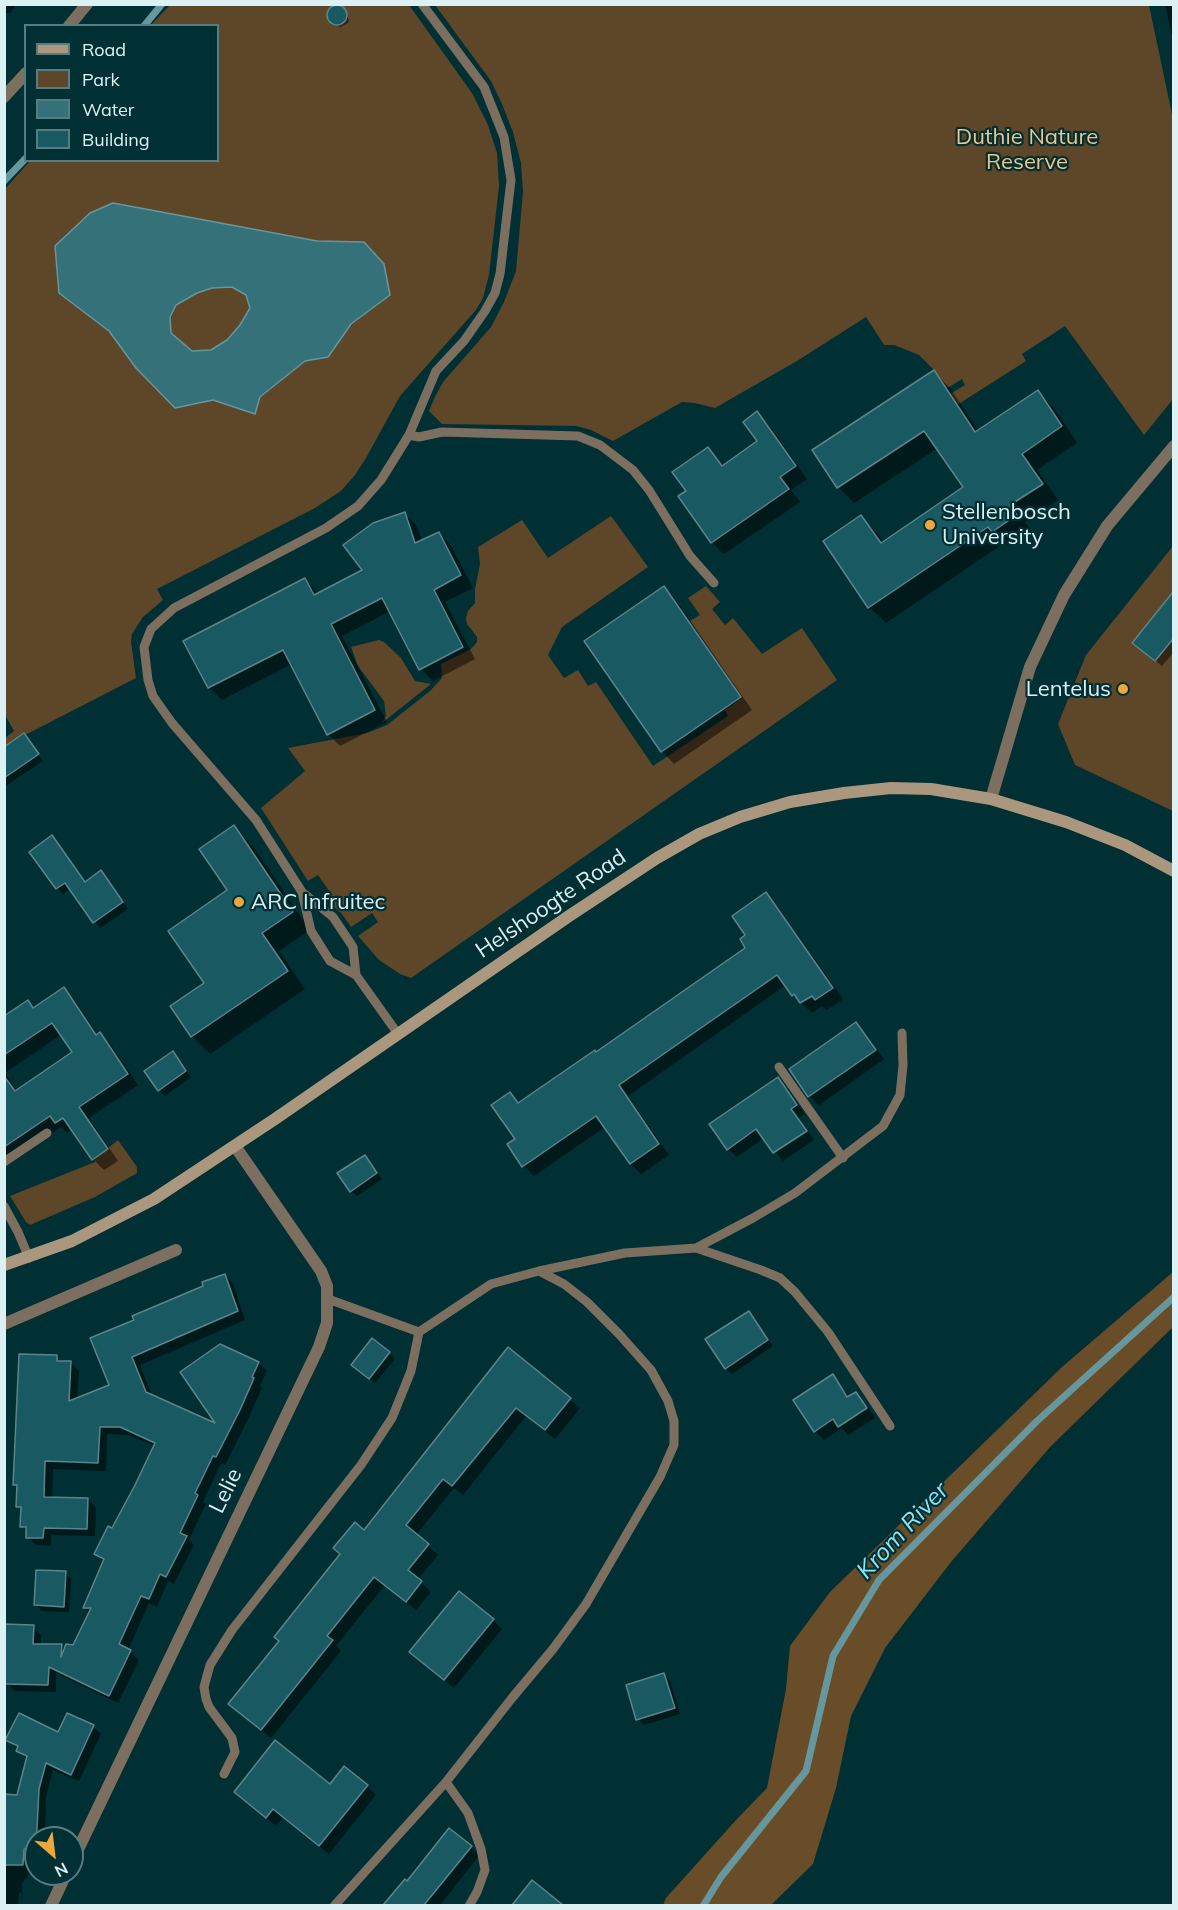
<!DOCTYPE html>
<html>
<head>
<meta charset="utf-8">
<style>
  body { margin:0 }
  #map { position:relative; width:1178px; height:1910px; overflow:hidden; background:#002f34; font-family:Mulish,sans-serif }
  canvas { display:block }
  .frame { position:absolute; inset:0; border:6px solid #dbf1f4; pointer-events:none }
  .legend { position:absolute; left:24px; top:24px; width:195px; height:138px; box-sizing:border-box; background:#002f34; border:2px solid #587d81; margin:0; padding:8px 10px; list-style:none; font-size:18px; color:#dbf1f4 }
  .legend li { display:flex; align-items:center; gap:12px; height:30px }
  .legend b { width:30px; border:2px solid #587d81 }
  .north { position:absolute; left:24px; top:1826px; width:60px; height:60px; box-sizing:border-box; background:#002f34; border:2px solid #587d81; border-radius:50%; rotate:152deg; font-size:16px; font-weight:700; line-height:24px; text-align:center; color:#dbf1f4 }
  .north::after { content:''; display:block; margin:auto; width:21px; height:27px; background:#eea73c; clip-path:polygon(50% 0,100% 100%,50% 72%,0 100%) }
</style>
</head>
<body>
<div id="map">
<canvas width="1178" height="1910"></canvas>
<div class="frame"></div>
<ul class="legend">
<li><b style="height:8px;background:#ab977d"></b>Road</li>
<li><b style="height:16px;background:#5e4729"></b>Park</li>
<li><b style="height:16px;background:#347179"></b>Water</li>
<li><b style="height:16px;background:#195962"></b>Building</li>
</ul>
<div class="north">N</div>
</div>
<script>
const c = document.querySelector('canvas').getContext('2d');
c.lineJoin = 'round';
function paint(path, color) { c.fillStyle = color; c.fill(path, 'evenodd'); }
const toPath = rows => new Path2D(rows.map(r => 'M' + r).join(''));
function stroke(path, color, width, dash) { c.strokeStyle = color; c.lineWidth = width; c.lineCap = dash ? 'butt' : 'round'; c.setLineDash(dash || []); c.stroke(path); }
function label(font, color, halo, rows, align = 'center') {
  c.font = font + ' Mulish,sans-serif'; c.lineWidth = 4.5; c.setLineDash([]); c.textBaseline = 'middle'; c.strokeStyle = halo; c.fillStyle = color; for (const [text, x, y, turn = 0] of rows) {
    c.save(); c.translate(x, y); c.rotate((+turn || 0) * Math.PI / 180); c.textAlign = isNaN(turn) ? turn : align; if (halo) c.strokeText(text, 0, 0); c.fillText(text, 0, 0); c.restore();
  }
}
const green = toPath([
  [170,5,409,5,472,93,488,125,497,153,499,186,489,275,483,298,476,310,400,396,366,458,355,475,341,491,315,508,157,589,163,600,143,617,132,634,131,642,136,678,25,735,24,733,5,747,5,738,14,731,5,715,5,189,30,161,218,160,218,26,151,25],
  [113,204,317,241,364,243,390,295,351,324,328,357,305,361,260,398,255,414,213,400,175,408,136,368,109,331],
  [435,5,1149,5,1173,119,1173,399,1144,435,1065,326,1022,354,1026,361,957,405,950,394,965,385,962,379,946,389,934,370,919,355,894,345,884,345,866,317,797,361,715,408,695,403,682,402,613,441,591,430,576,426,442,424,429,411,434,399,443,382,491,327,504,302,516,271,523,192,521,163,513,132,502,104,491,81],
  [232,287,246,295,250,308,240,325,227,340,211,350,191,351,171,333,170,317,176,305,197,293,212,288],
  [611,516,648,567,562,627,548,655,564,678,578,670,588,686,596,682,653,766,728,716,725,710,742,698,690,621,700,615,688,598,706,586,720,602,712,609,725,625,733,618,762,654,802,628,837,680,411,978,400,974,379,960,358,936,378,922,372,913,351,927,342,914,331,904,328,899,329,891,318,875,308,881,261,808,305,771,288,748,367,733,387,725,430,691,442,678,441,664,471,649,477,642,477,637,467,624,466,618,468,611,475,603,475,589,480,564,478,547,522,520,548,558],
  [1173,546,1173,811,1075,765,1058,724,1086,655],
  [379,640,384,642,401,658,415,681,431,684,382,723,386,716,384,701,358,666,351,647],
  [118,1140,137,1167,137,1173,95,1197,30,1225,26,1222,10,1196,95,1162,94,1159]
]);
const forest = toPath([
  [1173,1272,1173,1327,1051,1446,951,1562,885,1648,851,1716,836,1788,813,1864,771,1905,663,1905,666,1898,736,1820,767,1788,786,1689,790,1646,830,1592,1062,1367]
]);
const water = toPath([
  [113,203,317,241,364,242,384,264,390,295,351,324,328,357,305,361,260,397,255,414,213,400,175,408,136,368,109,331,59,293,55,246,90,213,113,203],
  [232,287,246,295,250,308,240,325,227,340,211,350,192,351,171,333,170,317,176,305,197,293,212,288,232,287]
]);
const shadow = toPath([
  [4,4,17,4,10,13,4,13],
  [1165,4,1174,4,1174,35,1171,33],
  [338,7,345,11,349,20,348,23,340,27,333,23,329,15,330,11],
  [934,372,950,388,979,432,1037,392,1054,408,1077,443,1037,470,1058,500,1025,522,1032,532,1009,547,1004,543,886,623,869,607,861,517,877,533,884,543,965,488,938,448,854,503,838,487],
  [757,413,769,425,807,479,791,490,800,502,724,554,712,542,680,496,688,491,708,449,724,466,759,442],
  [405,514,417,526,422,541,439,533,451,546,473,588,445,602,475,659,433,681,421,669,391,611,342,636,387,722,340,746,328,734,292,664,222,700,210,688,186,641,305,579,319,595,365,571],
  [664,588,676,600,752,710,674,764,662,751],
  [1166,604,1174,610,1174,652,1162,666,1140,648],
  [24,735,43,761,4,787,4,749],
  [234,827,252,845,310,930,279,951,305,989,210,1054,192,1036,230,891],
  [52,837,86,883,101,872,128,909,100,928,71,888,63,894,57,888],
  [766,894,776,905,843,999,827,1010,822,1006,812,1013,793,995,786,985,628,1096,669,1155,641,1174,631,1164,605,1127,534,1176,524,1166,517,1140,510,1094,520,1103,596,1054,748,948,747,936],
  [63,989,74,1000,98,1035,100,1034,111,1045,138,1085,89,1118,118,1161,104,1170,93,1159,73,1129,67,1133,61,1127,16,1158,9,1158,4,1153,4,1011,9,1014,27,1002,34,1009],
  [62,1034,74,1053,17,1091,5,1073],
  [856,1024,865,1033,884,1059,819,1105,809,1096],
  [173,1053,191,1077,165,1096,159,1090],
  [777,1079,805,1114,799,1118,814,1140,783,1161,764,1138,737,1157,728,1149],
  [364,1156,382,1179,357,1196,351,1191],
  [225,1275,233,1284,245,1320,140,1365,152,1396,219,1427,259,1363,267,1371,260,1386,262,1388,248,1419,225,1465,221,1463,203,1502,206,1504,189,1540,194,1545,174,1584,168,1581,157,1607,149,1603,128,1650,139,1660,118,1703,56,1673,56,1692,15,1691,7,1683,33,1626,41,1635,41,1645,61,1646,66,1650,74,1646,90,1613,84,1607,104,1562,96,1554,113,1530,155,1446,129,1435,107,1434,106,1471,53,1469,52,1498,88,1499,96,1508,95,1536,51,1535,51,1546,36,1545,28,1537,28,1532,22,1526,22,1511,18,1506,18,1488,15,1484,56,1357,62,1362,70,1362,79,1371,77,1400,111,1386,136,1321],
  [748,1312,773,1346,732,1374,726,1368],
  [508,1349,580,1408,555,1439,526,1416,463,1495,454,1488,416,1535,438,1555,418,1579,431,1592,416,1610,385,1585,336,1646,341,1651,271,1738,230,1704],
  [389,1353,395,1359,375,1383,359,1371],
  [833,1376,850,1398,856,1394,865,1403,875,1418,848,1435,842,1428,824,1440,815,1431],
  [65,1573,71,1579,69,1612,42,1611,36,1605],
  [493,1620,502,1629,454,1688,420,1661],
  [664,1675,670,1681,680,1714,644,1725,638,1719],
  [68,1715,93,1727,101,1734,79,1781,53,1770,46,1797,45,1838,36,1838,36,1856,31,1856,30,1872,28,1872,27,1879,25,1879,22,1883,22,1893,19,1892,18,1906,4,1906,4,1796,18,1796,28,1759,7,1739,58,1734],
  [367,1786,376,1795,329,1854,283,1817,276,1826,245,1801],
  [471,1847,479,1856,439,1906,385,1906,405,1881,407,1883],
  [532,1883,557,1903,560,1906,514,1906]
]);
const stream = toPath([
  [144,26,162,4],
  [4,181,26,158],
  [703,1906,721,1877,806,1771,833,1656,879,1580,1037,1421,1174,1297]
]);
const building = toPath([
  '327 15a10 10 0 1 1 20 0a10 10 0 1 1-20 0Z',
  [934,370,975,432,1038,390,1062,426,1022,454,1043,484,1010,505,1017,515,992,532,988,527,868,608,823,541,861,515,881,543,963,487,924,431,837,488,812,450,934,370],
  [757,411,796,466,780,477,789,489,711,543,678,496,686,491,672,472,708,447,722,466,757,441,743,422,757,411],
  [405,512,415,543,439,532,461,575,434,590,463,647,419,670,382,598,331,624,375,710,327,735,283,650,208,688,183,641,305,578,314,595,362,570,343,545,373,523,405,512],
  [664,586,741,697,661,752,584,641,664,586],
  [1173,592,1173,639,1155,661,1132,643,1173,592],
  [24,733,39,754,4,778,4,747,24,733],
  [234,825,293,912,262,933,288,971,191,1037,170,1006,204,983,168,931,227,890,199,849,234,825],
  [52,835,85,882,101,870,123,902,93,923,65,883,56,889,29,852,52,835],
  [766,892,833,988,815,1000,812,996,800,1003,794,994,792,996,777,975,619,1085,659,1144,630,1164,596,1116,522,1167,507,1144,515,1139,491,1105,510,1092,518,1103,595,1050,596,1052,745,948,740,939,745,935,732,916,766,892],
  [64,987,96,1035,100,1032,128,1074,79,1107,108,1149,92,1160,63,1118,55,1123,50,1116,4,1147,4,1076,15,1091,72,1052,52,1023,4,1055,4,1016,28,1000,33,1008,64,987],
  [856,1022,876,1050,808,1097,789,1069,856,1022],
  [173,1051,186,1071,158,1091,144,1071,173,1051],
  [778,1077,797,1105,791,1109,807,1131,773,1153,756,1129,727,1150,709,1124,778,1077],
  [365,1155,377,1173,350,1192,337,1173,365,1155],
  [225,1274,238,1311,132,1357,146,1392,215,1423,180,1372,220,1344,259,1362,252,1377,254,1378,240,1410,216,1457,213,1456,195,1493,198,1495,180,1533,187,1536,166,1577,160,1574,149,1599,141,1596,119,1644,131,1650,109,1696,49,1667,48,1685,5,1684,4,1624,34,1625,33,1644,62,1644,61,1657,66,1644,73,1645,91,1608,83,1608,104,1559,94,1554,108,1526,112,1528,135,1485,155,1443,120,1427,100,1427,98,1463,45,1461,44,1497,88,1498,87,1529,44,1528,43,1538,26,1538,26,1527,20,1527,21,1507,16,1507,17,1485,13,1485,19,1354,57,1355,57,1361,71,1361,69,1401,109,1385,90,1338,134,1320,132,1316,203,1286,202,1282,225,1274],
  [749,1311,768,1340,725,1369,705,1339,749,1311],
  [372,1338,390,1352,369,1379,351,1365,372,1338],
  [508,1347,571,1398,545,1430,516,1408,452,1486,443,1479,406,1525,429,1544,408,1570,422,1581,406,1602,374,1577,327,1636,333,1640,261,1730,228,1704,279,1641,274,1637,340,1554,333,1548,355,1522,364,1530,508,1347],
  [833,1374,847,1397,856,1392,867,1408,838,1427,833,1419,814,1432,793,1400,833,1374],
  [36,1570,66,1571,64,1607,34,1605,36,1570],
  [459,1591,494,1619,444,1680,409,1652,459,1591],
  [664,1673,675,1708,636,1720,626,1685,664,1673],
  [19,1713,58,1732,67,1713,94,1725,71,1775,46,1763,39,1789,36,1849,24,1849,23,1865,4,1865,4,1794,17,1795,27,1756,16,1751,18,1746,5,1740,19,1713],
  [275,1740,330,1784,344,1766,368,1785,319,1846,273,1809,266,1818,234,1792,275,1740],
  [449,1828,472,1846,424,1905,383,1905,405,1879,407,1881,449,1828],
  [532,1880,563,1905,512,1905,532,1880]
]);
const service = toPath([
  [409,435,419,437,442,432,578,436,600,445,633,470,649,490,690,556,714,583],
  [302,892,311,931,323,950,330,961,356,975,398,1034],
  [356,975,353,947,333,917,302,892,256,820,172,723,153,696,148,680,144,647,151,629,174,608,326,528,358,506,381,480,409,435,436,371,464,341,485,311,495,293,500,274,511,180,504,137,484,87,422,4],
  [779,1067,843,1158],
  [4,1162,47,1133],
  [4,1206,18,1232,29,1258],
  [696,1248,761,1270,780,1278,795,1292,828,1332,890,1426],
  [539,1271,625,1253,696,1248,753,1218,795,1193,883,1126,900,1095,903,1065,902,1033],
  [328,1299,419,1332,491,1284,539,1271,564,1284,587,1302,619,1334,651,1370,668,1401,674,1421,674,1445,660,1477,586,1604,553,1649,512,1698,446,1782,334,1906],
  [224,1774,235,1752,232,1738,209,1707,206,1699,204,1687,210,1665,232,1630,361,1465,392,1418,411,1371,419,1332],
  [446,1782,468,1813,481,1849,485,1870,477,1892,469,1906]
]);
const minor = toPath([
  [69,26,87,4],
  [4,97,26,73],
  [4,1324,176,1250],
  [72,1862,319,1347,327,1323,327,1286,321,1271,235,1146],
  [51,1906,66,1874]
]);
const tertiary = toPath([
  [991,799,1030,667,1064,595,1107,526,1174,446]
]);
const secondary = toPath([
  [4,1265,72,1241,154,1199,275,1119,569,916,657,858,699,834,740,817,790,802,844,793,891,788,931,789,991,799,1066,822,1125,845,1174,871]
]);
const markers = [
  [930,525,6,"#eea73c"],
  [1123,689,6,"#eea73c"],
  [239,902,6,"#eea73c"]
];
const parkNames = [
  ["Duthie Nature",1027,137],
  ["Reserve",1027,162]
];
const poiNames = [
  ["Stellenbosch",942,512],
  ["University",942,537],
  ["Lentelus",1111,689,"right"],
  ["ARC Infruitec",251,902]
];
const streetNames = [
  ["Helshoogte Road",551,904,-34],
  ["Lelie",226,1491,-64]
];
const waterNames = [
  ["Krom River",903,1531,-47]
];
paint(green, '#5e4729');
paint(forest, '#684d28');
paint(water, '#347179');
stroke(water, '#66979e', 1.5);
paint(shadow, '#0007');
stroke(stream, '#66979e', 7);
paint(building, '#195962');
stroke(building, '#5b858b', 1.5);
stroke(service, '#7c6f5f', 9);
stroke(minor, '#7c6f5f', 12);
stroke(tertiary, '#7c6f5f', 12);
stroke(secondary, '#ab977d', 12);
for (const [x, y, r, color] of markers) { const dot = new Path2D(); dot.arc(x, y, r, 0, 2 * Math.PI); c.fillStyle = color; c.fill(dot); stroke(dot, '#002f34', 2); }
label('22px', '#f2c386', '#002f34', parkNames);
label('22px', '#dbf1f4', '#002f34', poiNames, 'left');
label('22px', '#dbf1f4', '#002f34', streetNames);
label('italic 24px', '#85e7f5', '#002f34', waterNames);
</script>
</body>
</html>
